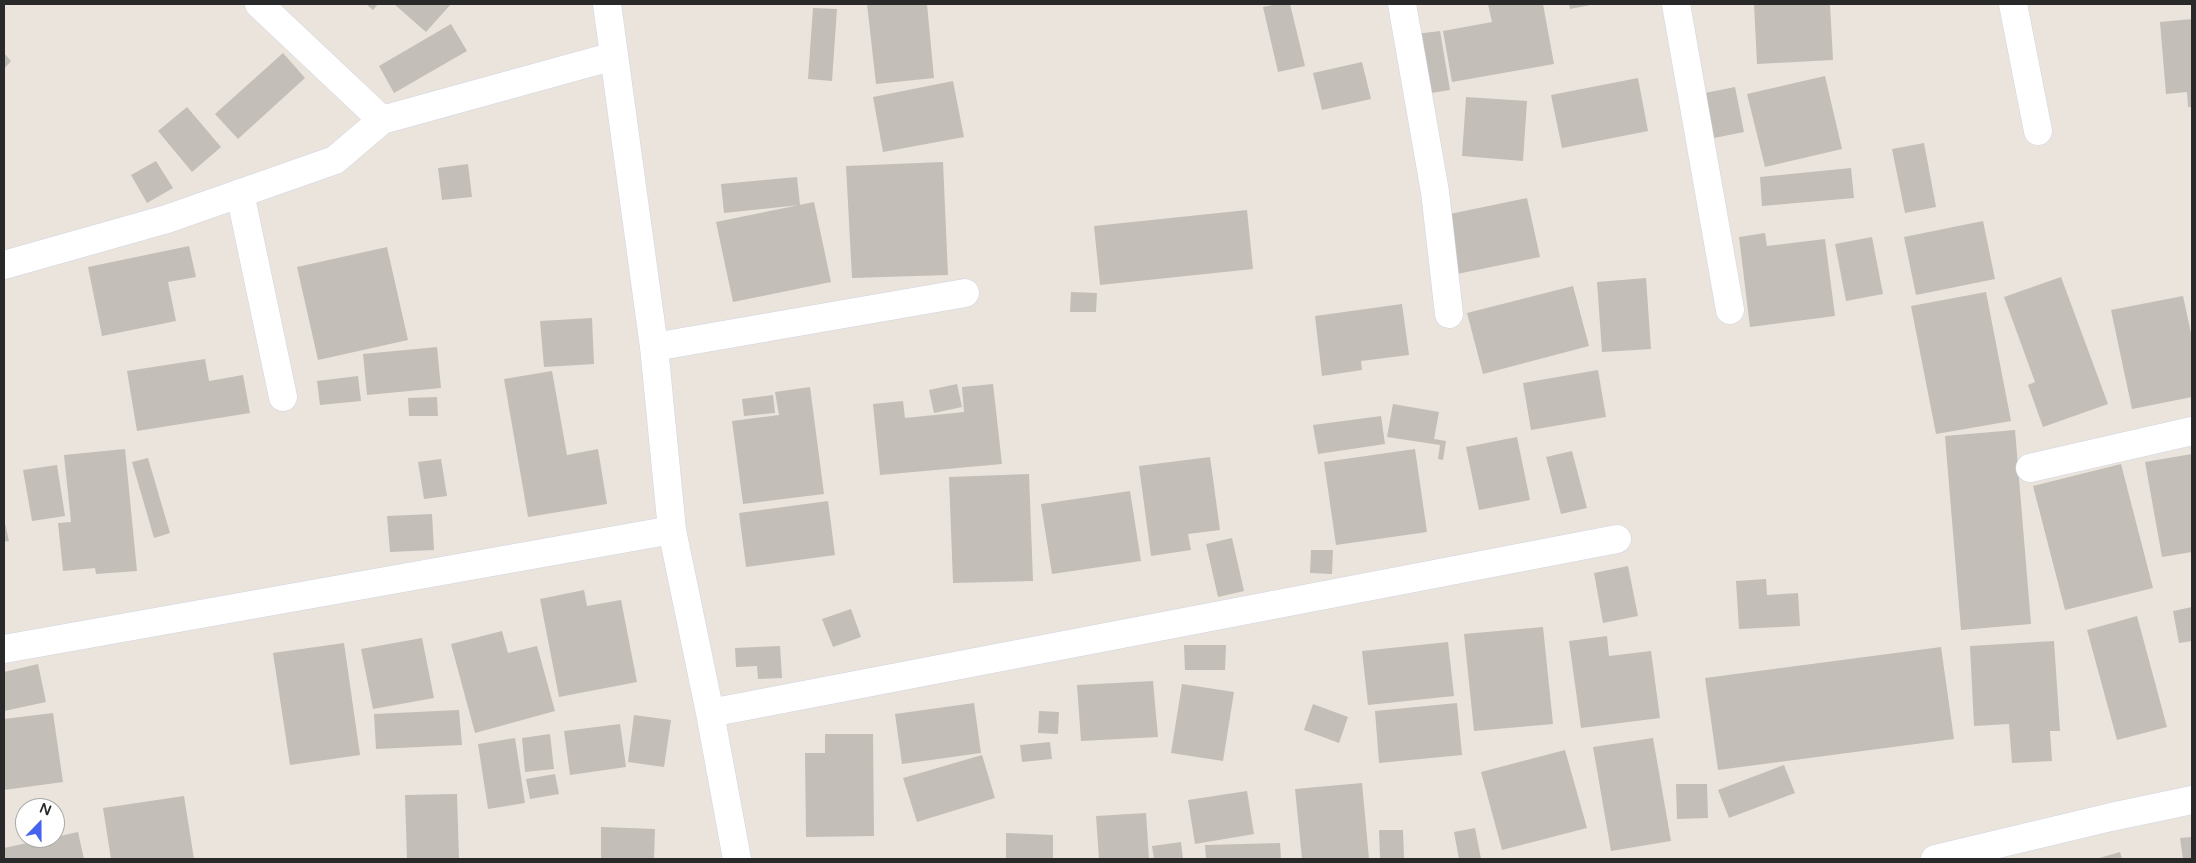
<!DOCTYPE html>
<html>
<head>
<meta charset="utf-8">
<style>
  body { margin:0 }
  #map { position:relative; width:2196px; height:863px; overflow:hidden; background:#eae4dc; font-family:"Varela Round",sans-serif }
  canvas { display:block }
  .frame { position:absolute; inset:0; border:5px solid #292929; pointer-events:none }
  .north { position:absolute; left:15px; top:798px; width:50px; height:50px; box-sizing:border-box; background:#fff; border:1px solid #a9a9a9; border-radius:50%; rotate:22deg; font-size:14px; font-weight:700; line-height:20px; text-align:center; color:#292929 }
  .north::after { content:''; display:block; margin:auto; width:18px; height:22px; background:#4563ee; clip-path:polygon(50% 0,100% 100%,50% 72%,0 100%) }
</style>
</head>
<body>
<div id="map">
<canvas width="2196" height="863"></canvas>
<div class="frame"></div>
<div class="north">N</div>
</div>
<script>
const c = document.querySelector('canvas').getContext('2d');
c.lineJoin = 'round';
function paint(path, color) { c.fillStyle = color; c.fill(path, 'evenodd'); }
const toPath = rows => new Path2D(rows.map(r => 'M' + r).join(''));
function stroke(path, color, width, dash) { c.strokeStyle = color; c.lineWidth = width; c.lineCap = dash ? 'butt' : 'round'; c.setLineDash(dash || []); c.stroke(path); }
const building = toPath([
  [366,4,378,4,373,10],
  [394,4,451,4,426,32],
  [867,4,927,4,934,78,876,84],
  [1278,4,1290,4,1305,66,1278,72,1263,7],
  [1488,4,1543,4,1554,64,1452,82,1443,31,1492,22],
  [1569,4,1590,4,1590,5,1570,9],
  [1754,4,1830,4,1833,60,1757,64],
  [813,8,837,9,832,81,808,79],
  [2192,19,2192,107,2188,107,2187,92,2166,94,2160,22],
  [451,24,467,51,394,93,379,66],
  [1440,31,1450,90,1425,94,1416,34],
  [4,53,11,61,4,69],
  [283,53,305,78,238,139,215,114],
  [1362,62,1371,99,1322,110,1313,73],
  [1825,76,1842,149,1765,167,1747,94],
  [1638,78,1648,131,1562,148,1551,95],
  [953,81,964,137,883,152,873,97],
  [1735,87,1744,132,1709,139,1700,94],
  [1466,97,1527,101,1523,161,1462,156],
  [187,107,221,147,192,172,158,131],
  [1924,143,1936,207,1905,213,1892,149],
  [156,161,173,188,147,203,131,175],
  [943,162,948,275,852,278,846,166],
  [468,164,472,197,442,200,438,168],
  [1851,168,1854,198,1762,206,1760,177],
  [797,177,800,205,724,213,721,184],
  [1527,198,1540,257,1457,274,1445,215],
  [814,202,831,282,733,302,716,222],
  [1247,210,1253,269,1100,285,1094,226],
  [1983,221,1995,279,1916,295,1904,237],
  [1765,233,1767,246,1825,239,1835,316,1750,327,1739,237],
  [1872,237,1883,294,1846,301,1835,244],
  [189,246,196,277,168,282,176,321,102,336,88,267],
  [387,247,408,340,318,360,297,267],
  [2061,277,2108,404,2043,427,2028,385,2035,382,2004,297],
  [1646,278,1651,349,1602,352,1597,282],
  [1573,286,1589,346,1483,374,1467,313],
  [1071,292,1097,293,1096,312,1070,312],
  [1986,292,2011,421,1936,434,1911,306],
  [2183,296,2192,338,2192,397,2132,409,2111,310],
  [1402,304,1409,355,1361,361,1362,370,1322,376,1315,316],
  [592,318,594,364,544,367,540,321],
  [437,347,441,388,367,395,363,354],
  [205,359,209,381,243,375,250,413,137,431,127,371],
  [1598,370,1606,417,1531,430,1523,383],
  [552,371,567,455,598,449,607,504,528,517,504,379],
  [358,376,361,401,320,405,317,381],
  [957,384,962,407,934,413,929,390],
  [993,384,1002,464,880,475,873,404,903,401,905,418,964,412,962,387],
  [810,387,824,494,743,504,732,421,779,415,775,392],
  [773,395,775,413,744,416,742,399],
  [437,397,438,416,409,416,408,398],
  [1393,404,1439,412,1434,439,1446,441,1443,460,1438,459,1440,445,1387,437],
  [1381,416,1385,444,1318,454,1313,425],
  [2015,430,2031,624,1961,630,1945,436],
  [1517,437,1530,500,1479,510,1466,447],
  [125,449,137,571,96,574,95,568,63,571,58,523,71,522,64,455],
  [1415,449,1427,532,1336,545,1324,462],
  [1572,451,1587,508,1561,514,1546,457],
  [2192,454,2192,552,2162,557,2145,462],
  [1210,457,1220,530,1188,534,1191,550,1151,556,1139,466],
  [148,458,170,533,154,538,132,462],
  [441,459,447,496,424,499,418,462],
  [2121,464,2153,588,2065,610,2033,486],
  [57,465,65,516,32,521,23,470],
  [1029,474,1033,581,953,583,949,477],
  [1130,491,1141,561,1052,574,1041,504],
  [828,501,835,555,746,567,739,513],
  [432,514,434,550,390,552,387,516],
  [4,519,9,541,4,542],
  [1232,538,1244,591,1218,597,1206,544],
  [1311,550,1333,550,1332,574,1310,573],
  [1628,566,1638,616,1603,623,1594,573],
  [1766,579,1767,595,1798,593,1800,626,1739,629,1736,581],
  [584,590,587,606,621,600,637,682,559,697,540,599],
  [2192,607,2192,641,2179,643,2173,611],
  [851,609,861,637,833,647,822,619],
  [2137,616,2167,727,2117,740,2087,630],
  [1543,627,1553,724,1474,731,1464,634],
  [502,631,508,653,537,646,555,711,475,733,451,644],
  [1607,636,1609,656,1651,651,1660,718,1581,728,1569,641],
  [422,638,434,698,373,709,361,649],
  [2054,641,2060,731,2050,731,2052,761,2012,763,2009,724,1974,726,1970,646],
  [1448,642,1454,696,1368,705,1362,651],
  [344,643,360,755,290,765,273,653],
  [1184,645,1226,645,1225,670,1185,670],
  [780,646,782,678,758,679,757,666,736,667,735,648],
  [1941,647,1954,739,1718,770,1705,678],
  [38,664,46,702,4,711,4,672],
  [1153,681,1158,737,1081,741,1077,685],
  [1182,684,1234,692,1223,761,1171,753],
  [974,703,981,753,902,764,895,714],
  [1457,703,1462,755,1379,763,1375,711],
  [1313,704,1348,717,1339,743,1304,730],
  [459,710,462,745,376,749,374,714],
  [1039,711,1059,712,1058,734,1038,733],
  [53,713,63,782,4,790,4,719],
  [634,715,671,720,664,767,628,762],
  [620,724,626,767,570,775,564,731],
  [550,734,554,769,525,772,522,738],
  [825,734,873,734,874,836,806,837,805,753,825,753],
  [515,738,525,803,488,809,478,744],
  [1653,738,1671,841,1611,851,1593,747],
  [1050,742,1052,759,1022,762,1020,745],
  [1565,750,1587,828,1502,850,1481,772],
  [982,755,995,798,917,822,903,778],
  [1784,765,1795,793,1729,818,1718,790],
  [555,774,559,794,530,799,526,779],
  [1362,783,1369,859,1302,859,1295,789],
  [1676,784,1707,784,1708,818,1677,819],
  [1247,791,1254,834,1195,844,1188,800],
  [457,794,459,859,407,859,405,795],
  [184,796,194,859,111,859,103,808],
  [1146,813,1149,859,1099,859,1096,816],
  [601,827,655,829,654,859,601,859],
  [1475,828,1481,859,1459,859,1454,832],
  [1379,830,1403,830,1404,859,1380,859],
  [78,832,84,859,4,859,4,848],
  [1006,833,1053,835,1053,859,1006,859],
  [2192,837,2192,859,2183,859,2180,838],
  [1181,842,1183,859,1154,859,1152,846],
  [1280,843,1281,859,1206,859,1205,845],
  [2120,852,2122,859,2096,859]
]);
const minor = toPath([
  [259,4,382,120],
  [607,4,654,347,672,530,710,713,737,859],
  [1402,4,1435,192,1449,314],
  [1676,4,1730,310],
  [2013,4,2038,131],
  [240,193,283,397],
  [4,265,167,219,335,160,382,120,614,56],
  [654,347,965,293],
  [2030,468,2192,431],
  [4,649,672,530],
  [710,713,1617,539],
  [1935,859,2111,817,2192,800]
]);
paint(building, '#c3beb7');
stroke(minor, '#d1d4e1', 29);
stroke(minor, '#fff', 28);
</script>
</body>
</html>
